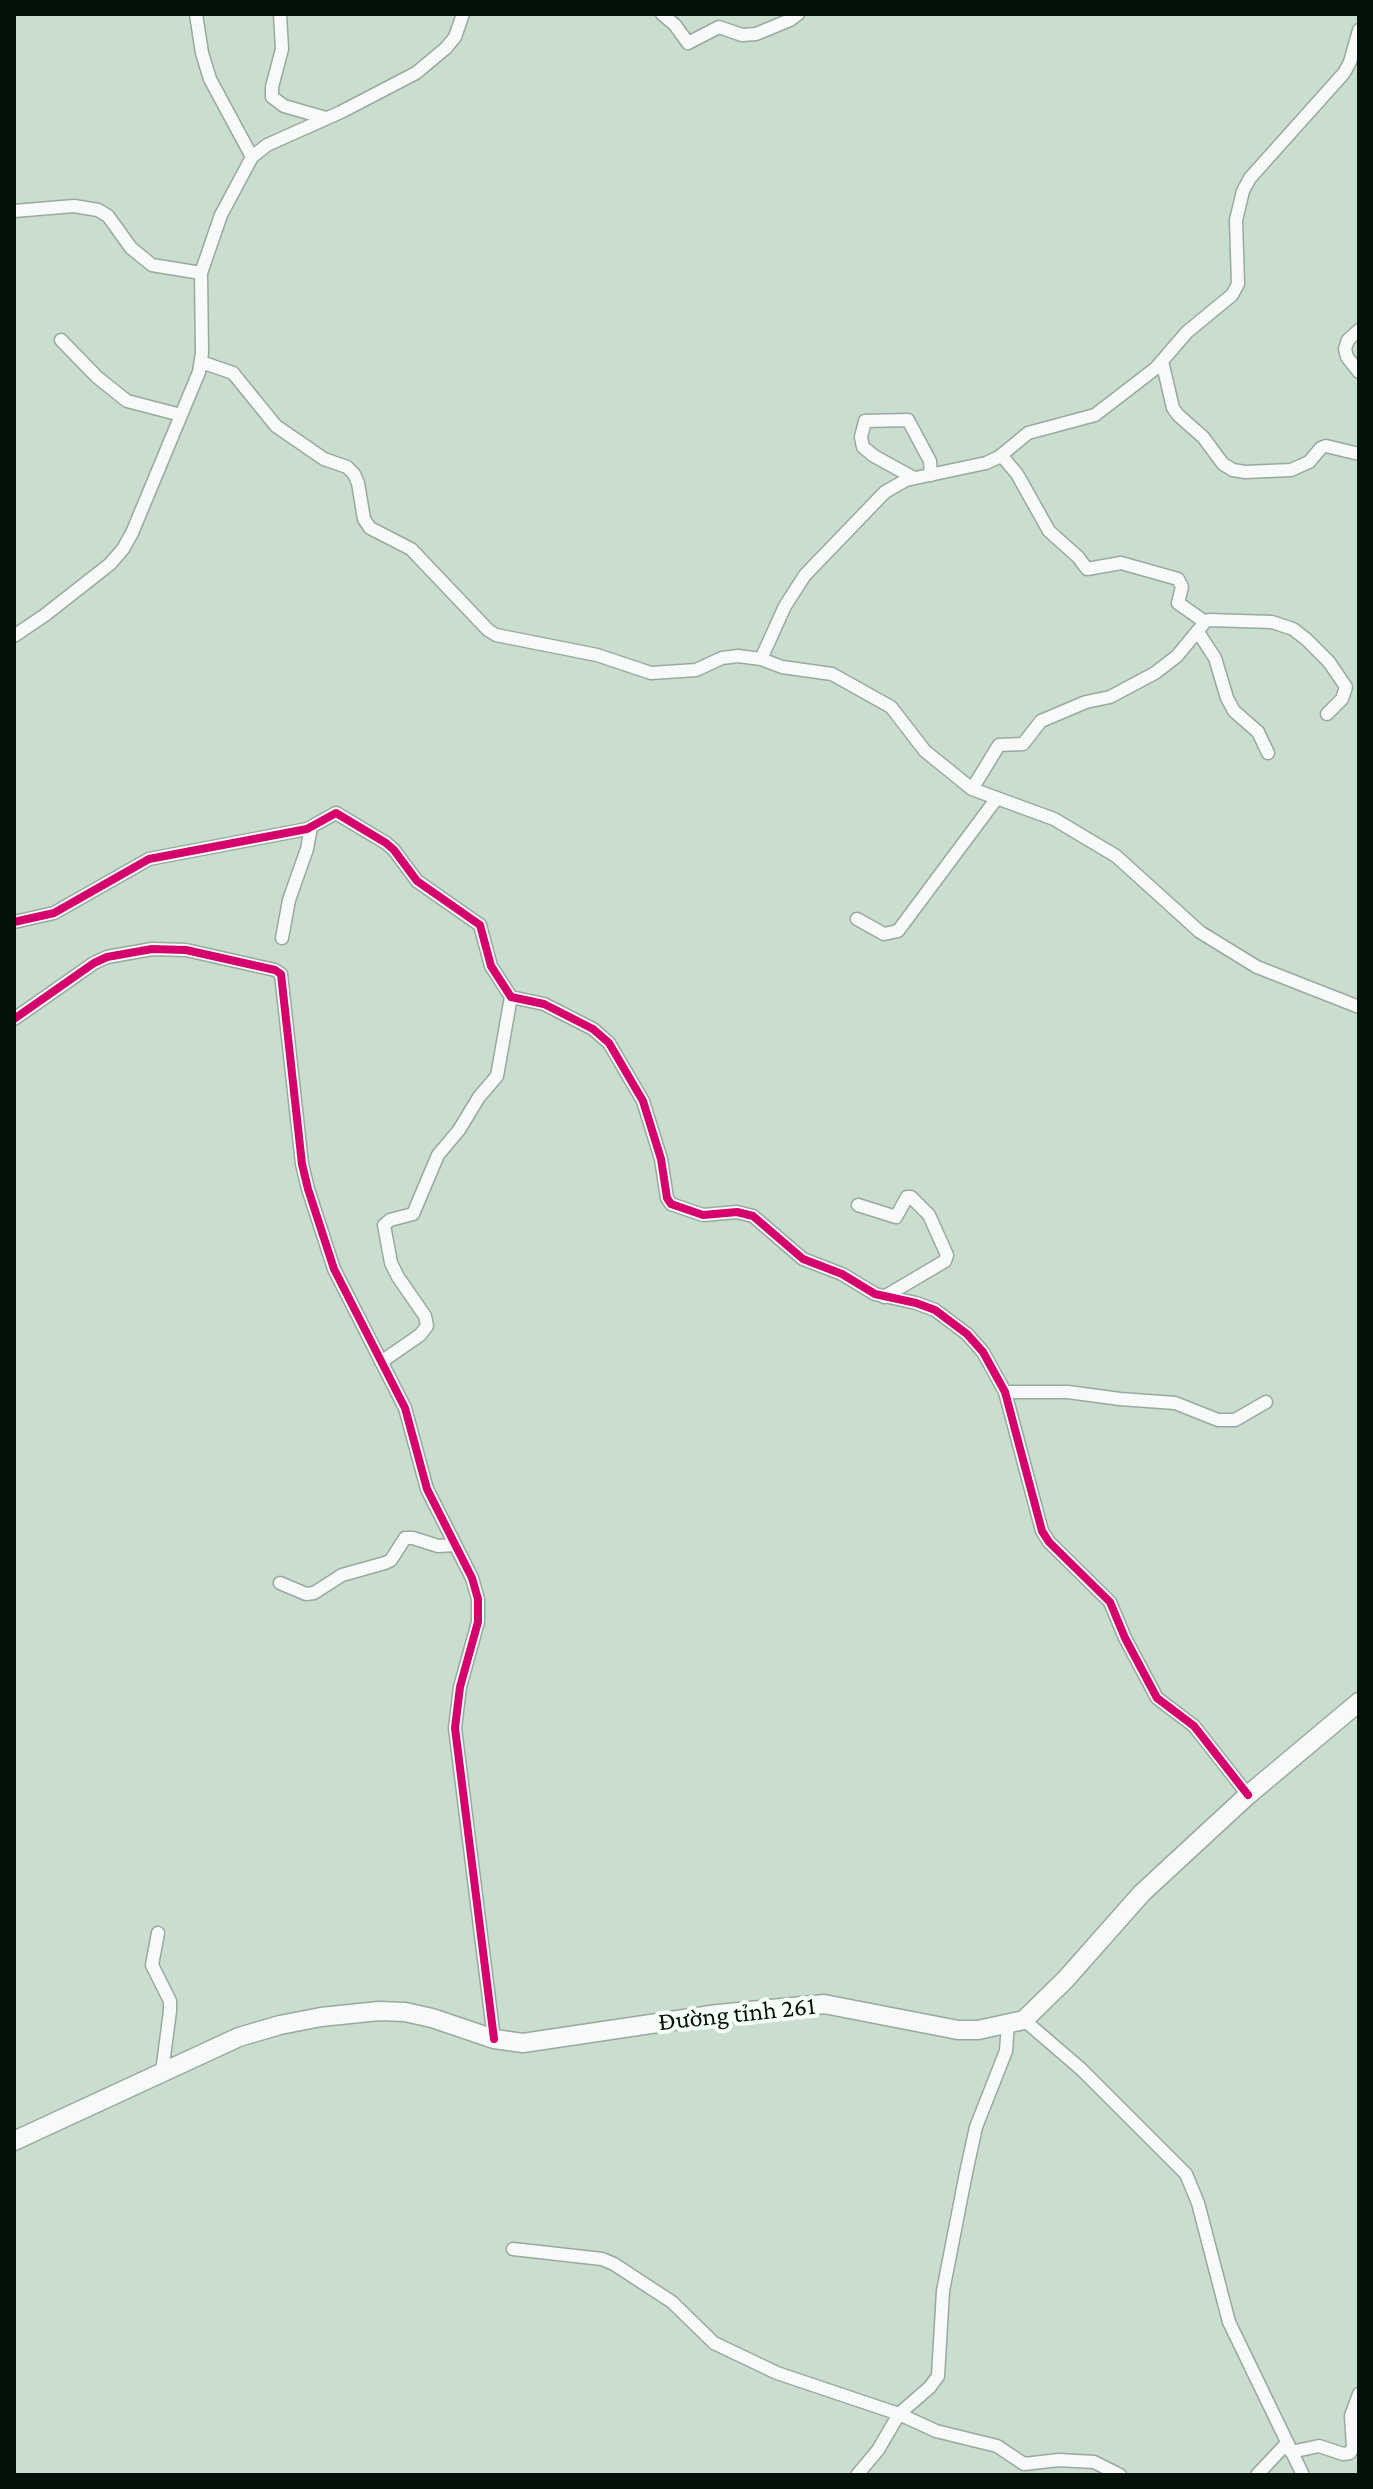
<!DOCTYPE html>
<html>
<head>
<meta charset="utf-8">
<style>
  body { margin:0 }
  #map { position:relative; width:1373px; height:2489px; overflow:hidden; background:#c9decf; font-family:"Crimson Pro",serif }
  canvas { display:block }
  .frame { position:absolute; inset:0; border:16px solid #051209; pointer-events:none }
</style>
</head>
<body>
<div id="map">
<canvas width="1373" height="2489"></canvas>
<div class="frame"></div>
</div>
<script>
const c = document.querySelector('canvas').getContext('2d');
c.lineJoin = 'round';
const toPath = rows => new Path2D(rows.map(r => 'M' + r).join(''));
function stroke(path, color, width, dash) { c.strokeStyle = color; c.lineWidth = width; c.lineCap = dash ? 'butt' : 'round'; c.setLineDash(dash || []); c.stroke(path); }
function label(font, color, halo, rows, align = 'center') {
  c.font = font + ' "Crimson Pro",serif'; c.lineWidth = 8; c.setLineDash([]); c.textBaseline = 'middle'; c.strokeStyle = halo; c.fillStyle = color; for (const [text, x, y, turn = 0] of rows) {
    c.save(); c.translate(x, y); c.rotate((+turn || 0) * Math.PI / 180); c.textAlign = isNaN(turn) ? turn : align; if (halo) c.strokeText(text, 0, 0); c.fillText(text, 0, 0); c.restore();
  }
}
const minor = toPath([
  [196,14,202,53,210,79,252,157],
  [280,14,282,49,272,87,272,97,284,106,326,118],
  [662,14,675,25,688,43,719,27,742,35,756,34,790,20,798,14],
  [14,211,74,206,98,210,108,216,131,248,152,265,201,273],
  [1359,330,1348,340,1345,349,1347,357,1359,372],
  [61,340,97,377,127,401,181,415],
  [1162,361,1173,408,1178,415,1203,437,1223,464,1233,470,1245,472,1291,470,1309,462,1321,448,1326,446,1359,454],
  [201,362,233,373,276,426,324,459,347,467,354,474,358,483,364,519,370,528,411,549,488,630,496,635,597,655,651,673,696,670,722,658,738,656,761,659,782,667,832,674,891,707,925,751,972,789,1054,819,1116,856,1200,932,1257,967,1359,1007],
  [1001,455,1017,474,1049,531,1078,557,1087,569,1121,563,1178,579,1182,587,1178,603,1205,622],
  [914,478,874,456,863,447,861,437,865,421,908,420,930,461,931,475],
  [1198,632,1215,658,1227,698,1234,711,1258,732,1268,753],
  [14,636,45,615,110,564,123,549,132,533,199,372,202,353,201,273,221,215,252,157,267,145,341,112,416,73,446,48,455,37,463,14],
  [761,659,785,606,805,575,885,492,906,480,986,463,999,457,1028,433,1095,415,1156,368,1187,332,1232,295,1238,284,1236,220,1243,191,1250,178,1344,73,1350,62,1359,30],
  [972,789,999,745,1023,744,1041,721,1086,702,1110,697,1155,673,1177,656,1205,622,1209,620,1272,622,1293,629,1306,639,1329,662,1346,687,1342,699,1327,714],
  [857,919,884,934,898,931,997,798],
  [14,922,54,913,149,859,307,829,336,813,386,843,394,850,417,881,480,925,491,966,511,997,544,1004,593,1029,609,1043,643,1101,661,1159,667,1198,671,1204,703,1215,737,1212,753,1216,803,1259,842,1274,875,1294,916,1303,935,1310,967,1334,983,1352,1005,1392,1042,1531,1049,1542,1110,1602,1125,1638,1157,1698,1194,1726,1248,1795],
  [282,938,289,900,307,849,311,827],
  [14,1019,94,963,107,957,152,949,186,950,275,970,281,974,302,1164,308,1189,334,1269,405,1408,427,1489,472,1578,478,1599,478,1622,460,1687,455,1728,494,2039],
  [858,1205,896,1217,907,1197,911,1197,929,1215,947,1255,945,1261,884,1297],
  [381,1362,420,1335,427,1326,425,1316,398,1277,391,1263,384,1225,390,1220,413,1214,438,1155,459,1130,479,1097,497,1076,511,997],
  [1005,1392,1068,1392,1120,1399,1175,1403,1218,1420,1235,1420,1266,1402],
  [280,1583,306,1594,314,1593,342,1575,385,1563,391,1560,405,1538,413,1538,438,1546,455,1545],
  [158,1933,152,1965,170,2001,170,2011,162,2072],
  [1024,2020,1081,2069,1186,2174,1198,2203,1229,2322,1303,2475],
  [513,2249,602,2259,614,2264,672,2302,714,2343,777,2373,899,2414,936,2431,997,2446,1024,2464,1059,2460,1094,2462,1120,2475],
  [1291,2452,1319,2446,1343,2454,1350,2453,1353,2447,1351,2416,1359,2394],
  [857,2475,878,2450,899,2414,930,2387,938,2376,943,2291,966,2173,976,2127,1006,2051,1008,2024],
  [1257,2475,1287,2443]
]);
const secondary = toPath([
  [14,2141,239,2037,280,2025,321,2017,379,2011,405,2012,432,2018,494,2039,523,2043,718,2014,824,2004,958,2030,978,2030,1024,2020,1065,1980,1142,1893,1248,1795,1359,1702]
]);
const cycleway = toPath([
  [14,922,54,913,149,859,307,829,336,813,386,843,394,850,417,881,480,925,491,966,511,997,544,1004,593,1029,609,1043,643,1101,661,1159,667,1198,671,1204,703,1215,737,1212,753,1216,803,1259,842,1274,875,1294,916,1303,935,1310,967,1334,983,1352,1005,1392,1042,1531,1049,1542,1110,1602,1125,1638,1157,1698,1194,1726,1248,1795],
  [14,1019,94,963,107,957,152,949,186,950,275,970,281,974,302,1164,308,1189,334,1269,405,1408,427,1489,472,1578,478,1599,478,1622,460,1687,455,1728,494,2039]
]);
const streetNames = [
  ["Đường tỉnh 261",737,2014,-6]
];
stroke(minor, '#99a99e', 15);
stroke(secondary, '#99a99e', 21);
stroke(minor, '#f7faf8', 12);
stroke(secondary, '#f7faf8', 18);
stroke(cycleway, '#d6006c', 8);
label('26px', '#051209', '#f7fff9', streetNames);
</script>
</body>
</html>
